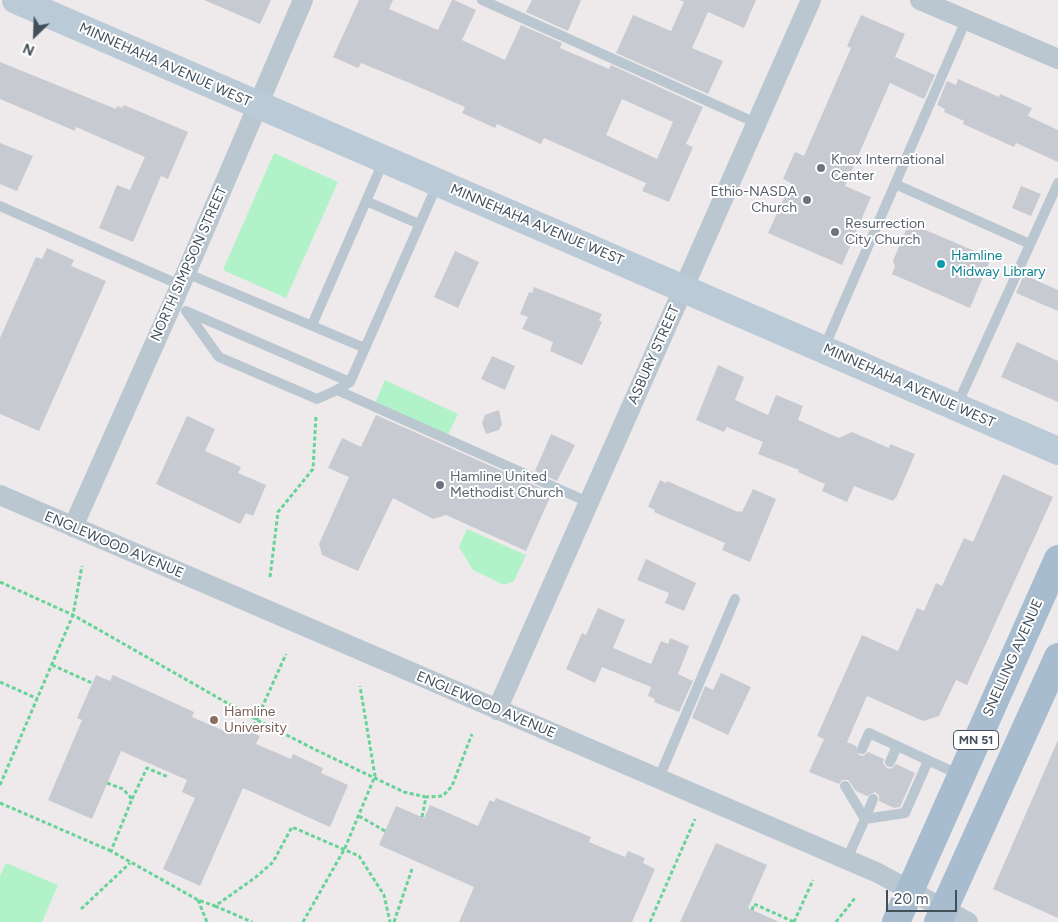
<!DOCTYPE html>
<html>
<head>
<meta charset="utf-8">
<style>
  body { margin:0 }
  #map { position:relative; width:1058px; height:922px; overflow:hidden; background:#eeeaeb; font-family:Figtree,sans-serif }
  canvas { display:block }
  .north { position:absolute; left:10px; top:10px; width:50px; height:50px; -webkit-text-stroke:4px #fff; paint-order:stroke; rotate:204deg; font-size:14px; font-weight:700; line-height:20px; text-align:center; color:#42505a }
  .north::after { content:''; display:block; margin:auto; width:18px; height:22px; background:#42505a; clip-path:polygon(50% 0,100% 100%,50% 72%,0 100%) }
  .scale { position:absolute; left:886px; top:890px; width:71px; height:22px; box-sizing:border-box; border:2px solid #42505a; border-top:0; padding-left:6px; font-size:15px; line-height:18px; white-space:nowrap; color:#42505a; -webkit-text-stroke:4px #fff; paint-order:stroke }
</style>
</head>
<body>
<div id="map">
<canvas width="1058" height="922"></canvas>
<div class="north">N</div>
<div class="scale">20 m</div>
</div>
<script>
const c = document.querySelector('canvas').getContext('2d');
c.lineJoin = 'round';
function paint(path, color) { c.fillStyle = color; c.fill(path, 'evenodd'); }
const toPath = rows => new Path2D(rows.map(r => 'M' + r).join(''));
function stroke(path, color, width, dash) { c.strokeStyle = color; c.lineWidth = width; c.lineCap = dash ? 'butt' : 'round'; c.setLineDash(dash || []); c.stroke(path); }
function label(font, color, halo, rows, align = 'center') {
  c.font = font + ' Figtree,sans-serif'; c.lineWidth = 4; c.setLineDash([]); c.textBaseline = 'middle'; c.strokeStyle = halo; c.fillStyle = color; for (const [text, x, y, turn = 0] of rows) {
    c.save(); c.translate(x, y); c.rotate((+turn || 0) * Math.PI / 180); c.textAlign = isNaN(turn) ? turn : align; if (halo) c.strokeText(text, 0, 0); c.fillText(text, 0, 0); c.restore();
  }
}
const green = toPath([
  [274,153,338,182,286,298,223,270],
  [385,380,458,414,447,437,375,403],
  [467,529,526,555,514,581,504,585,473,570,459,547],
  [6,863,58,885,42,922,0,922,0,876]
]);
const building = toPath([
  [204,0,271,0,260,24],
  [359,0,393,0,389,9,438,30,452,0,454,0,476,10,462,40,505,60,521,25,562,43,560,48,609,69,611,65,703,107,686,144,693,147,669,202,642,191,646,183,544,138,541,144,497,124,495,128,462,113,465,107,412,84,361,63,358,68,333,57],
  [622,99,673,122,657,159,606,135],
  [532,0,581,0,568,31,526,12],
  [680,0,756,0,744,28,708,12,692,48,723,61,708,94,616,53,633,15,671,31,684,2],
  [861,15,905,34,895,57,935,75,924,99,890,83,845,186,871,197,842,265,768,233,791,183,783,179,795,152,804,156,851,48,847,46],
  [0,62,116,109,117,106,122,108,124,105,188,132,168,179,161,176,133,242,99,228,117,185,130,190,145,157,76,127,75,131,0,99],
  [958,79,999,97,1000,94,1032,108,1028,116,1058,130,1058,162,1016,143,1014,147,963,124,964,121,944,112,945,109,937,105,947,81,956,85],
  [0,143,33,156,17,191,0,184],
  [1021,186,1041,194,1031,216,1012,208],
  [909,223,991,258,970,308,892,274,895,266,893,261],
  [47,248,74,260,71,266,106,281,39,431,0,414,0,338,36,257,42,259],
  [455,251,479,262,458,308,434,297],
  [1024,275,1058,290,1058,311,1016,293],
  [534,287,602,314,599,320,602,322,582,365,550,351,553,342,522,329,528,317,520,314,529,292,532,293],
  [1017,342,1058,361,1058,402,1001,377],
  [492,356,515,366,505,390,481,379],
  [718,365,744,377,735,400,768,415,776,395,803,406,798,420,839,438,852,432,889,448,890,444,915,454,896,498,895,498,893,501,854,486,847,502,822,491,825,484,798,472,799,470,758,454,763,442,727,427,724,432,696,420],
  [499,410,502,424,499,430,486,434,482,423,485,415],
  [376,415,552,493,526,551,446,515,433,519,393,498,358,571,322,555,319,544,349,477,328,468,342,438,361,447],
  [187,416,215,429,205,451,241,467,238,473,266,485,253,516,246,513,240,524,156,484],
  [551,434,575,445,557,481,535,471],
  [1003,474,1053,497,967,685,956,680,939,716,923,721,867,696,847,742,856,746,859,755,863,756,868,752,884,759,883,763,887,768,891,769,896,764,915,773,900,807,894,808,879,801,879,795,875,792,867,796,856,791,848,780,842,780,839,784,809,772,824,739,817,736,862,635,898,651,917,608,924,611,936,583,942,586,964,538,973,542],
  [660,480,666,483,667,481,738,512,738,511,742,512,753,489,776,499,750,562,722,550,725,543,654,512,655,510,648,507],
  [646,559,696,583,684,611,665,603,669,593,637,580],
  [598,608,625,620,613,648,651,664,661,641,668,644,670,638,689,646,678,674,693,681,679,712,654,702,655,699,648,696,651,687,602,667,595,683,566,669,582,633,586,635],
  [721,673,751,687,728,735,692,718,705,686,713,690],
  [96,675,110,681,113,675,194,712,192,717,229,733,233,724,260,736,256,744,291,759,293,754,323,768,321,773,348,785,330,827,243,788,200,886,163,869,195,798,182,792,187,780,121,751,92,819,48,800,82,720,77,718],
  [1058,740,1058,918,993,889],
  [496,798,591,837,589,842,625,857,628,851,645,858,643,863,655,869,632,922,459,922,474,887,379,845,396,806,424,818,430,805,478,826,490,800,494,802],
  [716,843,767,865,748,908,779,922,680,922]
]);
const path = toPath([
  [270,577,278,512,313,469,316,416],
  [0,582,73,615,257,720,316,750,404,792,426,797],
  [52,665,92,683],
  [0,682,38,699],
  [251,732,286,654],
  [107,783,123,789,132,799,111,851,198,900,215,906,256,877,273,862,292,827,359,856,384,895,390,922],
  [0,785,73,615,82,566],
  [132,799,147,768,168,777],
  [0,803,111,851],
  [359,816,385,831],
  [422,817,426,797,443,796,452,786,472,734],
  [198,900,207,922],
  [215,906,252,922],
  [81,909,130,863],
  [752,910,754,904,794,922],
  [303,922,345,848,375,776,360,686],
  [394,922,412,869],
  [650,922,695,819],
  [794,922,813,880],
  [836,922,855,898]
]);
const lane = toPath([
  [482,0,756,123],
  [895,184,1030,244],
  [366,201,419,224],
  [0,206,180,285],
  [186,273,365,348],
  [186,311,219,357,317,399,337,390,350,382,437,185],
  [186,311,350,382],
  [312,325,384,160],
  [824,348,966,20],
  [337,390,588,502],
  [957,405,1058,183],
  [862,749,869,733,960,775],
  [890,762,897,746],
  [658,780,735,599],
  [845,786,865,819],
  [865,819,873,799],
  [846,861,865,819,905,813,928,761]
]);
const street = toPath([
  [920,0,1058,59],
  [0,495,878,873,968,922],
  [73,527,186,273,303,0],
  [497,710,811,0]
]);
const secondary = toPath([
  [16,0,1058,451]
]);
const primary = toPath([
  [896,922,1058,559],
  [938,922,1058,657]
]);
const markers = [
  [821,168,5,"#6b7280"],
  [807,200,5,"#6b7280"],
  [835,232,5,"#6b7280"],
  [941,264,5,"#0f9aa8"],
  [440,485,5,"#6b7280"],
  [214,720,5,"#8d6e63"]
];
const shields = [
  [976,740,45]
];
const shieldNames = [
  ["MN 51",976,740]
];
const streetNames = [
  ["MINNEHAHA AVENUE WEST",165,65,24],
  ["MINNEHAHA AVENUE WEST",537,225,23],
  ["NORTH SIMPSON STREET",189,264,-66],
  ["ASBURY STREET",654,355,-66],
  ["MINNEHAHA AVENUE WEST",909,386,24],
  ["ENGLEWOOD AVENUE",114,545,23],
  ["SNELLING AVENUE",1013,658,-66],
  ["ENGLEWOOD AVENUE",486,705,23]
];
const worshipNames = [
  ["Knox International",831,160],
  ["Center",831,176],
  ["Ethio-NASDA",797,192,"right"],
  ["Church",797,208,"right"],
  ["Resurrection",845,224],
  ["City Church",845,240],
  ["Hamline United",450,477],
  ["Methodist Church",450,493]
];
const cultureNames = [
  ["Hamline",951,256],
  ["Midway Library",951,272]
];
const educationNames = [
  ["Hamline",224,712],
  ["University",224,728]
];
paint(green, '#b2f2c8');
paint(building, '#c7cad1');
stroke(path, '#68d399', 3, [4, 2.5]);
stroke(lane, '#bac7d0', 10);
stroke(street, '#bac7d0', 20);
stroke(secondary, '#bbcad7', 28);
stroke(primary, '#a7bcce', 28);
for (const [x, y, r, color] of markers) { const dot = new Path2D(); dot.arc(x, y, r, 0, 2 * Math.PI); c.fillStyle = color; c.fill(dot); stroke(dot, '#fff', 2); }
for (const [x, y, w] of shields) { const box = new Path2D(); box.roundRect(x - w / 2, y - 9.5, w, 19, 4); c.fillStyle = '#fff'; c.fill(box); stroke(box, '#42505a', 1); }
label('bold 12px', '#42505a', null, shieldNames);
label('14px', '#42505a', '#fff', streetNames);
label('14px', '#5b616d', '#fff', worshipNames, 'left');
label('14px', '#0d838f', '#fff', cultureNames, 'left');
label('14px', '#785e54', '#fff', educationNames, 'left');
</script>
</body>
</html>
